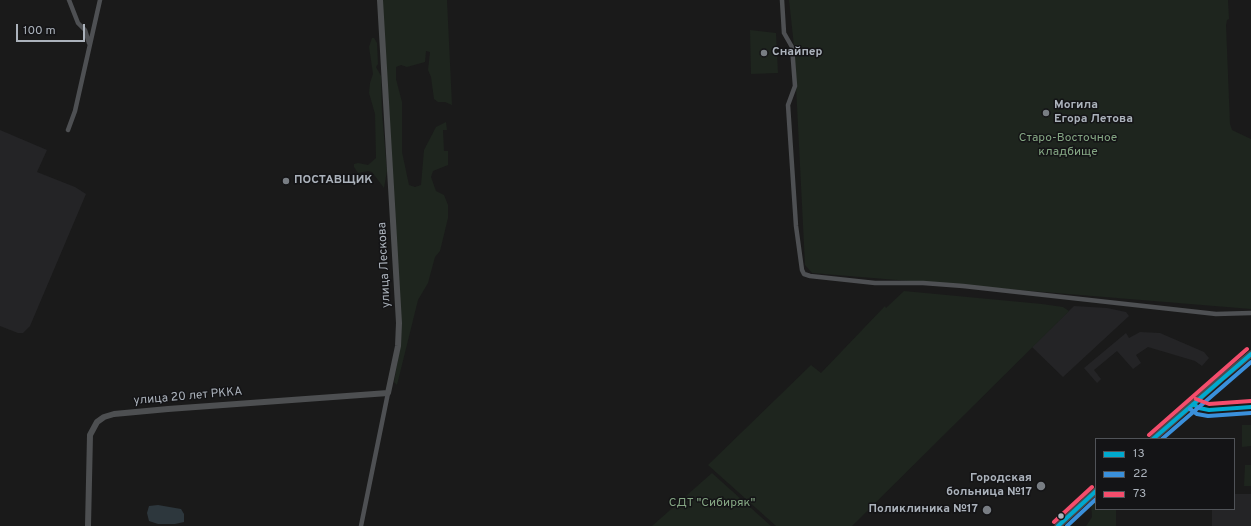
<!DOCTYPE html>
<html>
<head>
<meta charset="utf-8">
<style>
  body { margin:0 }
  #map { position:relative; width:1251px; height:526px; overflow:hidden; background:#1a1a1a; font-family:Overpass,sans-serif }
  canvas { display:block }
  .legend { position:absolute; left:1095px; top:438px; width:140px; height:72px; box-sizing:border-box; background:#141416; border:1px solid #505358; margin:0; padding:5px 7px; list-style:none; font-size:12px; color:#abb2bb }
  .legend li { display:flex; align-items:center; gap:8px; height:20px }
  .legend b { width:20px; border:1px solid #505358 }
  .scale { position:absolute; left:16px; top:24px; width:69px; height:18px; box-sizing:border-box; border:2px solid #abb2bb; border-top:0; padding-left:5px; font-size:12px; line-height:14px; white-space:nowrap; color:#abb2bb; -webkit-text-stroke:3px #141416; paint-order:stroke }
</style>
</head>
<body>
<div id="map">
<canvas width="1251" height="526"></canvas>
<ul class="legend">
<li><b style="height:5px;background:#00a9ce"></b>13</li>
<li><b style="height:5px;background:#3a90db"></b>22</li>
<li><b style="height:5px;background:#f44d6c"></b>73</li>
</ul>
<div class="scale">100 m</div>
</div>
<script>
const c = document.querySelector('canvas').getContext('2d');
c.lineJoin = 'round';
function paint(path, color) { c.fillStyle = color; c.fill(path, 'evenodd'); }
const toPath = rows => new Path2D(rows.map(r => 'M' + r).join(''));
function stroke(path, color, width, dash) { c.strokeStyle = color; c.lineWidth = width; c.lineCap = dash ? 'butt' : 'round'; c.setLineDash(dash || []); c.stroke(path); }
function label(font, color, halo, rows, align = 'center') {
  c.font = font + ' Overpass,sans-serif'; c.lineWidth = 3; c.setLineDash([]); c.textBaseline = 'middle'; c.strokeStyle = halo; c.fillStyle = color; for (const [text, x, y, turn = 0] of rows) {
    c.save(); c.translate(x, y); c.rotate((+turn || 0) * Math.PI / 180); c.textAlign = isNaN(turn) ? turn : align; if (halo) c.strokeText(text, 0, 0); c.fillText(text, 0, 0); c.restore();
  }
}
const built = toPath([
  [0,130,47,150,37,172,75,187,86,194,30,326,23,333,18,333,0,326],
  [1074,306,1107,308,1126,312,1129,316,1063,377,1032,347],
  [1140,332,1160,333,1204,352,1209,358,1202,366,1195,361,1148,347,1136,355,1141,363,1133,369,1117,351,1094,370,1101,379,1097,383,1084,368,1126,333,1129,338],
  [1234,494,1251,494,1251,526,1212,526,1212,509,1234,509]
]);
const green = toPath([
  [382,0,447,0,452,105,445,102,438,102,434,99,431,77,428,70,430,52,426,51,425,62,407,67,401,65,396,67,396,79,402,102,402,152,409,185,415,187,421,185,424,150,436,127,446,122,447,130,443,130,444,151,448,151,448,165,433,171,431,177,436,191,444,195,448,205,448,218,440,251,435,257,428,283,418,300,397,385,394,382,398,359],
  [789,0,1228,0,1229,19,1227,20,1226,25,1230,124,1232,130,1251,139,1251,309,812,273,805,265,794,46],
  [750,30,776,33,778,73,751,74],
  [372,38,374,38,377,43,378,64,376,67,381,76,382,113,387,171,384,188,372,172,368,171,358,173,354,167,354,164,358,163,368,165,376,158,375,114,369,93,370,83,373,74,369,47],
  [904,291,1042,304,1063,307,1069,311,852,526,776,526,708,465,811,365,821,373,885,306,886,308],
  [1242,425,1251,425,1251,446,1242,447],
  [1245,465,1251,465,1251,486,1244,486],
  [712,473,771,526,652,526],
  [1096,499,1096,509,1116,509,1116,526,1086,526,1092,517,1091,503]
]);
const water = toPath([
  [158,505,181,509,184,514,184,522,175,524,158,524,149,521,147,513,149,506]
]);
const minor = toPath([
  [69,0,78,23,85,30,89,43],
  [782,0,784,33,792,47,795,86,788,105,796,226,802,270,804,274,810,276,875,283,923,283,963,286,1216,314,1251,313],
  [68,130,75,111,100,0],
  [361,526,388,393]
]);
const secondary = toPath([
  [88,526,90,435,97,422,104,417,114,414,168,409,388,393,398,346,399,323,380,0]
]);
const primary = toPath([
  [1153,439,1223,377,1251,354],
  [1058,526,1096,491]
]);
const bus1 = toPath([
  [1193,404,1199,408,1209,410,1251,407],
  [1153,439,1251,354],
  [1058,526,1096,491]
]);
const bus2 = toPath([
  [1190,409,1197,414,1208,416,1251,413],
  [1162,439,1251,362],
  [1067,526,1096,499]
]);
const bus3 = toPath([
  [1196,399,1209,404,1251,401],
  [1149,435,1247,349],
  [1054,522,1092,487]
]);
const markers = [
  [764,53,4,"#787d83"],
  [1046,113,4,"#787d83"],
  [286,181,4,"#787d83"],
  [1041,486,5,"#787d83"],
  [987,510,5,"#787d83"],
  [1061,516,3.5,"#abb2bb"]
];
const poiNames = [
  ["Снайпер",772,53],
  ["Могила",1054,106],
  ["Егора Летова",1054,120],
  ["ПОСТАВЩИК",294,181],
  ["Городская",1032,479,"right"],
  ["больница №17",1032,493,"right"],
  ["Поликлиника №17",978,510,"right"]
];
const parkNames = [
  ["Старо-Восточное",1068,139],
  ["кладбище",1068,153],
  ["СДТ \"Сибиряк\"",712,504]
];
const streetNames = [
  ["улица Лескова",385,265,-93],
  ["улица 20 лет РККА",188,397,-5]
];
paint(built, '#242426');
paint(green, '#1e251e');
paint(water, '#2d373d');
stroke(minor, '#4e5053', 4.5);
stroke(secondary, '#4d4f51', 6);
stroke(primary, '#4b4c4f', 7);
stroke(bus1, '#00a9ce', 4);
stroke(bus2, '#3a90db', 4);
stroke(bus3, '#f44d6c', 4);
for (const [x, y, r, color] of markers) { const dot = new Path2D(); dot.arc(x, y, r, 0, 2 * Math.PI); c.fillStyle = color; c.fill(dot); stroke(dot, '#141416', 1.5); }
label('bold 12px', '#abb2bb', '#141416', poiNames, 'left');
label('12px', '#84a683', '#141416', parkNames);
label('12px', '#abb2bb', '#141416', streetNames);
</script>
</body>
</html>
